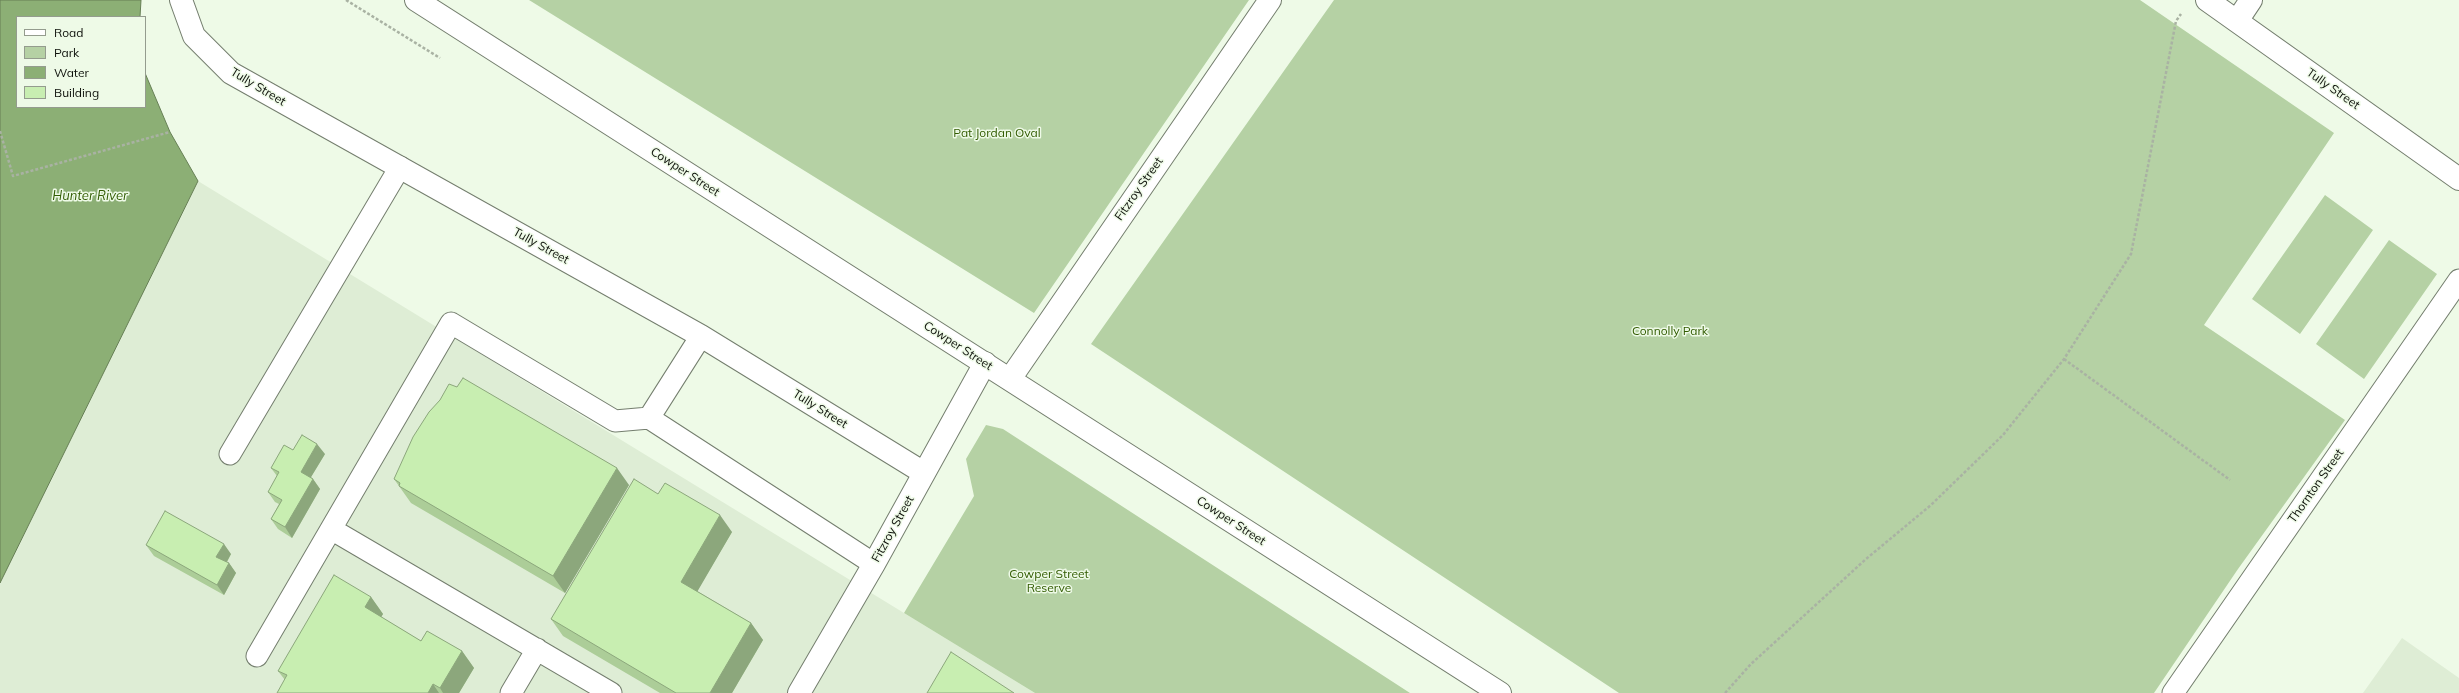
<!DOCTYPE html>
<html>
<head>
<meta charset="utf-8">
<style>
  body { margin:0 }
  #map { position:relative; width:2459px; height:693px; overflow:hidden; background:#eefae7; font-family:Mulish,sans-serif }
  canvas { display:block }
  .legend { position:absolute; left:16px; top:16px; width:130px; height:92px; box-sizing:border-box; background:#eefae7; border:1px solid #949c8e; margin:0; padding:5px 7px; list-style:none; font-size:12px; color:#0c0f09 }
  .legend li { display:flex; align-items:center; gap:8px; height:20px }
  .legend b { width:20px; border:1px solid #949c8e }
</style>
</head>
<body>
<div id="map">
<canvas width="2459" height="693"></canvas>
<ul class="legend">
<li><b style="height:5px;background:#fff"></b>Road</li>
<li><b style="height:11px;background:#b5d1a4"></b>Park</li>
<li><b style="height:11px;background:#8caf75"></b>Water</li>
<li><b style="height:11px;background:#c8eeb1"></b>Building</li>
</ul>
</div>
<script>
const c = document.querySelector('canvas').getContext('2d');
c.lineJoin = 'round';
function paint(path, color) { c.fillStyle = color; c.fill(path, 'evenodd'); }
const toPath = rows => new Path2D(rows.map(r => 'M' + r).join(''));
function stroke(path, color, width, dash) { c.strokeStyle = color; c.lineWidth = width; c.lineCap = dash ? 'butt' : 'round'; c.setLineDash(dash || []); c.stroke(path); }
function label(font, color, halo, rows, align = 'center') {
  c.font = font + ' Mulish,sans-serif'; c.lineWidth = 3; c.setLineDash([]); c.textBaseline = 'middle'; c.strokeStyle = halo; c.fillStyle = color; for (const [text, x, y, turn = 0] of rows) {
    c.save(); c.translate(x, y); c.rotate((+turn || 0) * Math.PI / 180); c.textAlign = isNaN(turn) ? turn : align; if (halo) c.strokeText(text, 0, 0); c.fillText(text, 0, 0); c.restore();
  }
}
const built = toPath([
  [198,181,904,613,1035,693,0,693,0,583],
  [2402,638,2459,678,2459,693,2363,693]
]);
const green = toPath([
  [529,0,1249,0,1034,313],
  [1334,0,2140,0,2334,133,2204,325,2345,420,2238,569,2154,693,1619,693,1091,344],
  [2325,195,2373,230,2300,334,2252,299],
  [2389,240,2437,274,2364,379,2316,344],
  [986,425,1003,429,1410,693,1035,693,904,613,974,496,966,459]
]);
const water = toPath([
  [0,0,141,0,140,17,17,17,17,107,145,107,145,73,170,132,198,181,0,583,0,0]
]);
const path = toPath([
  [346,0,440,58],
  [0,131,13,176,170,132],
  [2064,359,2230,480],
  [1725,693,1751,664,1866,559,1931,505,2003,435,2064,359,2131,254,2176,21,2181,14]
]);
const service = toPath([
  [649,418,874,564],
  [230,454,400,167],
  [331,529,611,693],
  [257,656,451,323,615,421,649,418,701,336],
  [511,693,537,649],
  [2173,693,2459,280]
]);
const minor = toPath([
  [181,0,194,36,231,73,701,336,924,473],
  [2207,0,2459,179],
  [2237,21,2251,0],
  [1010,379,1270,0],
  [799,693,874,564,985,363]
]);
const secondary = toPath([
  [416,0,1500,693]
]);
const wall = toPath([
  [440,400,629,485,565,593,411,503,394,479],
  [325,454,311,477,313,479,320,489,292,538,278,529,271,519,279,504,275,502,268,492,277,476,271,468],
  [658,494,732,532,697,591,751,623,763,640,732,693,660,693,563,636,551,619],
  [146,545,231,554,227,562,229,563,236,573,224,595,154,556],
  [371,597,383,614,381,617,421,641,462,651,474,668,459,693,277,693,285,680,278,671]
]);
const shadedWall = toPath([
  [317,444,325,454,308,482,301,472],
  [617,468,629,485,565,593,553,576],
  [313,479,320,489,292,538,285,527],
  [720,515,732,532,693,599,681,582],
  [224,544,231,554,224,567,216,557],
  [229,563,236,573,224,595,217,585],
  [371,597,383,614,377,624,365,607],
  [751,623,763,640,732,693,710,693],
  [462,651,474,668,459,693,443,693,440,688],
  [433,684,439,693,428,693]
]);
const building = toPath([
  [463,378,617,468,553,576,399,486,400,483,394,479,413,437,429,412,440,400,449,384,457,387,463,378],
  [302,435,317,444,301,472,313,479,285,527,271,519,282,500,268,492,279,472,271,468,284,445,293,450,302,435],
  [634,479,658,494,665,483,720,515,681,582,751,623,710,693,676,693,551,619,634,479],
  [165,511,224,544,216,557,229,563,217,585,146,545,165,511],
  [334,575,371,597,365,607,421,641,427,631,462,651,440,688,433,684,428,693,277,693,287,675,278,671,334,575],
  [951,652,1014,693,927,693,951,652]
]);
const streetNames = [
  ["Tully Street",258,87,31],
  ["Tully Street",2333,89,35],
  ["Cowper Street",685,172,33],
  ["Fitzroy Street",1139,189,-55],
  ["Tully Street",541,246,29],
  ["Cowper Street",958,346,33],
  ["Tully Street",820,409,32],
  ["Thornton Street",2316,486,-55],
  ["Cowper Street",1231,521,33],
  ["Fitzroy Street",893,529,-61]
];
const parkNames = [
  ["Pat Jordan Oval",997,133],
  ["Connolly Park",1670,331],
  ["Cowper Street",1049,574],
  ["Reserve",1049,588]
];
const waterNames = [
  ["Hunter River",90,196]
];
paint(built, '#deedd5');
paint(green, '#b5d1a4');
paint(water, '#8caf75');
stroke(water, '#667f55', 1);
stroke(service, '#747e6e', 23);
stroke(minor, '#747e6e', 24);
stroke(secondary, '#747e6e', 24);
stroke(path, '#a9b2a3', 2.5, [3, 2]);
stroke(service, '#fff', 21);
stroke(minor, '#fff', 22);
stroke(secondary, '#fff', 22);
paint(wall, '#accd98');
paint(shadedWall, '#8ca77c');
paint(building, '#c8eeb1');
stroke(building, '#8ca77c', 1);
label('12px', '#0c0f09', '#eefae7', streetNames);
label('12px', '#315b01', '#eefae7', parkNames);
label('italic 13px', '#325d04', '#eefae7', waterNames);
</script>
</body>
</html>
